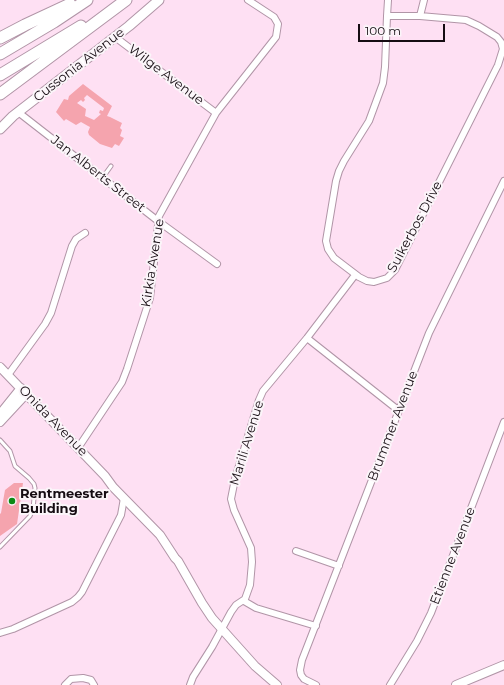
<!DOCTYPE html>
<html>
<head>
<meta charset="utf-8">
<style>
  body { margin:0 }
  #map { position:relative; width:504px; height:685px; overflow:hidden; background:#fee0f3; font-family:Montserrat,sans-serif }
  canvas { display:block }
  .scale { position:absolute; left:358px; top:24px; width:87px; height:18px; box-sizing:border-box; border:2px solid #150c12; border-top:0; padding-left:5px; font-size:12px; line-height:14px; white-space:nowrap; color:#150c12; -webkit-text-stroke:3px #fbf5f9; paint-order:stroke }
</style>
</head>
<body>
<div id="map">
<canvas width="504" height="685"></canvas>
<div class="scale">100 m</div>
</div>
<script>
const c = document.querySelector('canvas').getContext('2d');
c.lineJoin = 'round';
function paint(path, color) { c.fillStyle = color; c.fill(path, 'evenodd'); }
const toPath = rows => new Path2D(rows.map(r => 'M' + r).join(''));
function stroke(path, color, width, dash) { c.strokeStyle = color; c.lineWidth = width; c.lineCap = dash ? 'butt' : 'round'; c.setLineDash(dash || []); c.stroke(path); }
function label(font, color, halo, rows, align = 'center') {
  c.font = font + ' Montserrat,sans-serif'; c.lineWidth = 4; c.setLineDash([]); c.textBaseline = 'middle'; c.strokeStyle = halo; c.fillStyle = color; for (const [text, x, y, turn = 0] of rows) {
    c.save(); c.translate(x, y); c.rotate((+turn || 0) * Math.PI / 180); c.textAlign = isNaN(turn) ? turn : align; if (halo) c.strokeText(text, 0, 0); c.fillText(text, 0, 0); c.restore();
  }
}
const building = toPath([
  [83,84,112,106,107,116,110,117,122,123,120,128,122,130,120,136,124,138,119,146,115,144,112,148,100,144,89,135,88,132,90,127,88,126,81,122,76,125,66,119,64,121,56,112,64,99,68,100,69,96],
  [87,95,104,108,103,111,100,110,99,113,101,114,94,120,85,116,86,109,77,103,81,100,83,102,85,100,84,98],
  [14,483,23,483,17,524,0,536,0,514,1,513,5,490]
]);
const service = toPath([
  [103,177,111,166],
  [0,440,10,451,15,466,29,478,34,484,35,488,33,509,30,516,0,547]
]);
const minor = toPath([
  [387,16,385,67,383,83,369,121,344,161,339,171,336,181,326,241,328,249,334,258,359,277,367,281,374,282,387,278,395,270,498,65,503,49,501,42,497,37,479,26,466,20,420,16,387,16,388,0],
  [420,16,424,0],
  [115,37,216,113],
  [18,112,158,221,217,264],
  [307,338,398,410],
  [8,375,45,324,51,313,72,246,76,239,85,233],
  [78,448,122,382,127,369,150,298,159,216,216,113,276,37,278,24,274,17,248,0],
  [296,551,339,566],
  [244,601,256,608,316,626],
  [0,633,13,629,72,602,78,597,82,592,121,515,124,498],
  [65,685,71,679,83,678,91,680,94,685],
  [190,685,193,677,212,647,231,612,236,605,245,599,250,585,252,562,251,548,234,510,231,499,235,479,259,400,263,391,307,338,355,275],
  [316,685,304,679,301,675,300,670,302,660,429,333,504,181],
  [390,685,417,641,431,613,504,422]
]);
const tertiary = toPath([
  [0,367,105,476,113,487,160,535,175,558,178,561,202,603,212,618,255,666,277,685],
  [0,414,21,388],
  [0,422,26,394],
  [456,685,504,665]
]);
const secondary = toPath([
  [0,129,13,116,129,26,159,0]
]);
const motorway = toPath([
  [0,38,25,25,70,4],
  [0,54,54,22,87,0],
  [0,75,81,26],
  [0,94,126,0]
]);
const markers = [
  [12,501,4,"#0b8a14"]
];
const streetNames = [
  ["Cussonia Avenue",79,65,-38],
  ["Wilge Avenue",166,75,37],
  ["Jan Alberts Street",98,174,38],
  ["Suikerbos Drive",415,227,-62],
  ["Kirkia Avenue",153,263,-81],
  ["Onida Avenue",53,421,46],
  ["Brummer Avenue",393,426,-69],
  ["Marili Avenue",247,443,-73],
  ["Etienne Avenue",453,556,-69]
];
const poiNames = [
  ["Rentmeester",20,494],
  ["Building",20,509]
];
paint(building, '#f5a4ae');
stroke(service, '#b195a7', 5);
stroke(minor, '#b195a7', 8);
stroke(tertiary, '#b195a7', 10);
stroke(secondary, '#b195a7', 11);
stroke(motorway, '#b195a7', 13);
stroke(service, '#fff', 3);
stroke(minor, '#fff', 6);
stroke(tertiary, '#fff', 8);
stroke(secondary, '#fff', 9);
stroke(motorway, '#fff', 11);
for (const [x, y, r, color] of markers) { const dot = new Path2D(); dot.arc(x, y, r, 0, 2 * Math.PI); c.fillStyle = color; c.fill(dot); stroke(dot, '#fbf5f9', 1.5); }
label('13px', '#150c12', '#fbf5f9', streetNames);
label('bold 13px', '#150c12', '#fbf5f9', poiNames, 'left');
</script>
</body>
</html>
